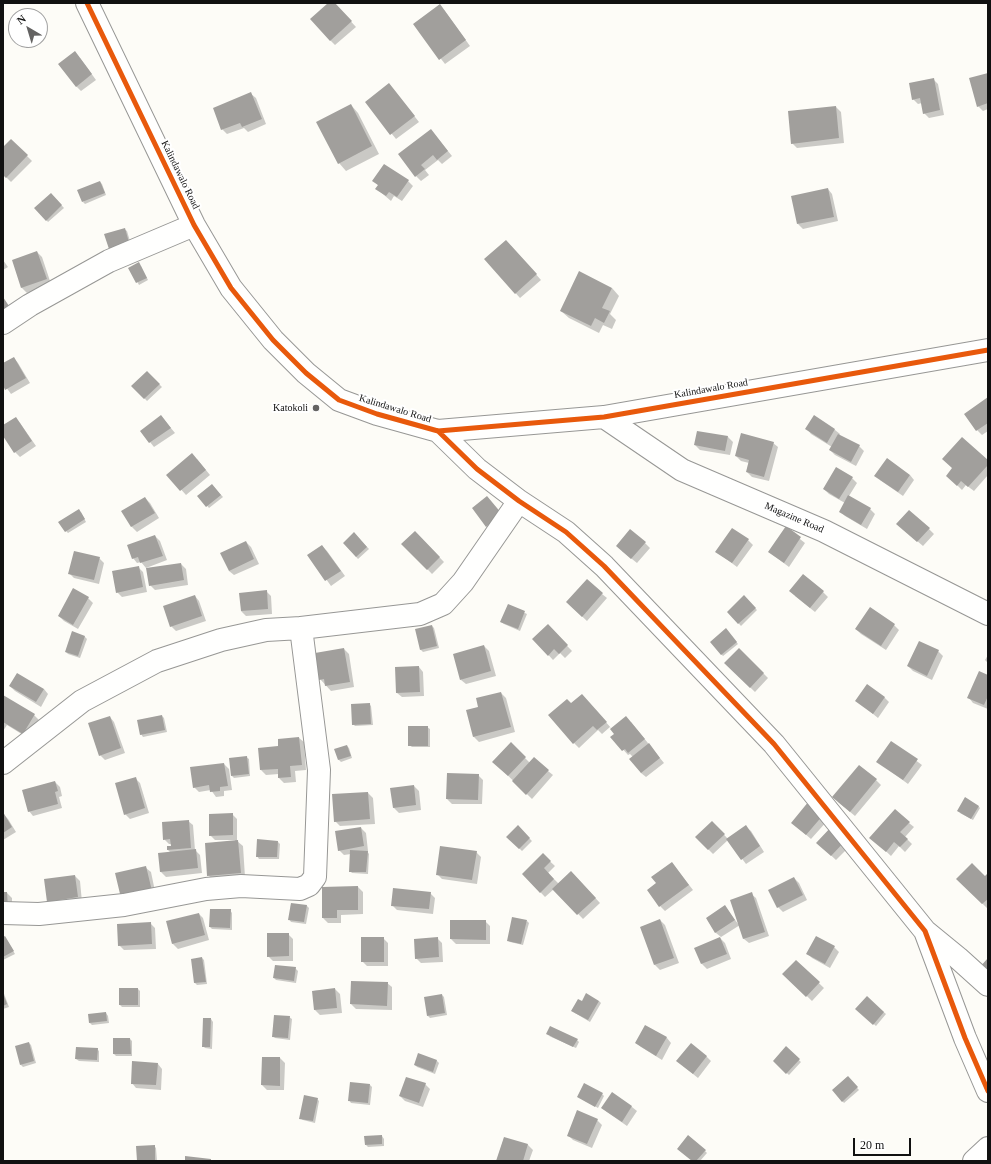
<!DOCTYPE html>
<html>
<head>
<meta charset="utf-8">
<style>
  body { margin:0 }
  #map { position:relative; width:991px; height:1164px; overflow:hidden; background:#fdfcf7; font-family:"Times New Roman",serif }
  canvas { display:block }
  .frame { position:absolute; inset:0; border:4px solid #111; pointer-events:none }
  .north { position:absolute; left:8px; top:8px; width:40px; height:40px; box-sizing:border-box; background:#fff; border:1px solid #a0a0a0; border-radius:50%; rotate:322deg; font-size:11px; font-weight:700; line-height:16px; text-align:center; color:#111 }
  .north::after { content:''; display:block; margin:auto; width:14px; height:18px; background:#646362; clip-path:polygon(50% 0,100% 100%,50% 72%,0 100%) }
  .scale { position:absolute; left:853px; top:1138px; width:58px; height:18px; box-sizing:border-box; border:2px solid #111; border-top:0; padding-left:5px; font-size:12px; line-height:14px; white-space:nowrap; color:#111; -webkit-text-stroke:3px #fff; paint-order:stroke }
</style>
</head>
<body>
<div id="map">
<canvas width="991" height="1164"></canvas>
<div class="frame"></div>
<div class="north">N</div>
<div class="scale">20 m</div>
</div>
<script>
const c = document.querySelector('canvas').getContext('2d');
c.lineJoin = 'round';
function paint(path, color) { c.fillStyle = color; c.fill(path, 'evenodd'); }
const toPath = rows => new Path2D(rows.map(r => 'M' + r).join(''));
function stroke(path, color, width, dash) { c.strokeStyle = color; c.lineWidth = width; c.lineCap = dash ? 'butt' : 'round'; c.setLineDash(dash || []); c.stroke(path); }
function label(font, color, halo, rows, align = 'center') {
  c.font = font + ' "Times New Roman",serif'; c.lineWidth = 4; c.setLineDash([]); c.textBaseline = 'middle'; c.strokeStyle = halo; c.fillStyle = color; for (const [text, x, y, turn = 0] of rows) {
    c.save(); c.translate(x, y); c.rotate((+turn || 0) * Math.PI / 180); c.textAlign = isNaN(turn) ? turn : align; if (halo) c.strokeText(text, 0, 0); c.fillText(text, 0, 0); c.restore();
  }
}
const shadow = toPath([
  [330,3,334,3,356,27,335,45,330,40],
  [444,10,470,46,445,64,414,24],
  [80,58,96,80,81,91,76,86],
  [988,74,988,109,983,111,978,106],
  [933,79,938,84,944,115,929,118,924,113,922,103,918,104,913,99],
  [389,84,419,122,396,139,366,102],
  [251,94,256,98,266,124,248,132,244,128,227,134,222,129],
  [351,105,358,113,379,154,346,171,339,163],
  [836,107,841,112,844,143,797,148,792,143],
  [431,130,452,156,442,164,438,160,425,170,429,175,421,181,416,176],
  [11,140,32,161,11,182,3,174,3,148],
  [374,181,408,181,413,186,402,201,394,196,391,201,377,189,379,186],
  [100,182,102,184,106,195,85,204,83,202],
  [828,189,832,194,838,221,803,229,798,224],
  [51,194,64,208,48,222,36,208],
  [124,229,127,231,132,248,113,254],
  [511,246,541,280,520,298,485,259],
  [37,252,42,257,51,284,27,293,22,288,13,261],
  [3,260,8,267,3,270],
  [141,266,148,280,139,285,130,268],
  [612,288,619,296,610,314,616,320,612,329,603,325,599,333,569,318,561,311],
  [14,358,18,363,30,383,11,394,3,383,3,365],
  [147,372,162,387,147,401,133,386],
  [988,399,988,431,982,435,977,430],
  [161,416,175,433,154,447,141,431],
  [814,417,835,430,840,434,839,436,859,446,864,451,856,466,835,455,830,450,832,447,811,434,807,429],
  [15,418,20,423,36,446,20,457,15,452,3,434,3,426],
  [728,437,733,442,730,455,700,450,695,445],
  [773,443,778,447,769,481,752,477,747,472,749,463,741,461,736,456],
  [197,459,210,475,186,495,168,475],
  [988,462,988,475,974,491,966,485,962,490,952,480,954,469],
  [910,475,914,480,903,496,880,480],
  [852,478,857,483,849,496,870,509,875,514,867,529,845,516,840,511,845,503,829,494,824,489],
  [214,487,223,497,209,508,199,496],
  [145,498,150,503,159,518,137,532,132,527,123,512],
  [81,512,86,522,68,533,66,531],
  [786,528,805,543,789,567,769,552],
  [903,529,929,529,934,534,923,546],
  [415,532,444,562,432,574,403,544],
  [354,533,369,549,358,559,344,543],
  [155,536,160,541,167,560,146,568,141,562,137,563,133,558],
  [748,540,753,545,737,567,717,552],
  [246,542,251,547,259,564,234,575,229,571],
  [645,543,650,548,637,563,622,551],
  [322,546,327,551,345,576,331,586,309,555],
  [99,558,104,563,99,584,74,578,69,573],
  [181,564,186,569,188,585,155,590,150,585],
  [138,567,143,572,147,592,122,597,117,592],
  [266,591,271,596,272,614,246,616,241,611],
  [823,592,828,597,815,612,795,596],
  [602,594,607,598,587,621,572,607],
  [195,596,199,601,206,621,176,631,171,626],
  [744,597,757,610,741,626,728,612],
  [88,598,93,603,78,629,64,621,59,616],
  [508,605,527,614,520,631,504,624,501,622],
  [894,625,899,630,886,650,861,634,856,629],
  [432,626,434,628,439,648,423,652,421,650,416,630],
  [548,626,572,651,565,658,560,653,553,660,534,639],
  [728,632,738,644,723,656,721,654],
  [73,633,85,637,87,639,80,658,68,654,66,652],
  [484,646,489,651,496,676,466,684,461,680],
  [344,649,349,654,354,687,331,691,320,679],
  [739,649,768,678,755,692,725,663],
  [938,651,943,656,932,680,913,671,908,666],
  [988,655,988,663,985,660],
  [419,667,423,672,424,696,402,697,397,693],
  [988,676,988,709,973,703,969,698],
  [10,686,44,689,48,694,41,707,15,691],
  [501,693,506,698,515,732,479,742,474,737,467,711,480,707],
  [3,696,34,715,39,720,28,738,7,725,3,731],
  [884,697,889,702,878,718,857,701],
  [586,700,612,729,631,722,664,763,646,777,641,773,633,757,630,754,628,755,612,737,616,734,610,727,602,734,598,730,579,748,574,743,571,705],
  [369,704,371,706,373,725,355,726,353,724],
  [162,716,164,718,167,732,143,737,141,734],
  [110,717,114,722,125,753,105,760,100,755],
  [427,727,430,729,430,747,412,747,409,745],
  [299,738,304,742,306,770,295,771,296,782,284,783,279,778,279,774,266,775,261,770,279,747],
  [891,742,922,765,908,784,878,762],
  [511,744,530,763,548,771,553,775,532,799,499,767],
  [347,746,349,748,352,758,341,762,339,760,335,750],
  [246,757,249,759,250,776,234,778,232,776],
  [224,764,229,769,232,790,224,791,224,796,216,797,211,790,199,792,194,787],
  [478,775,483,780,482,804,452,804,447,799],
  [135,778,140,783,149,813,130,819,125,814],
  [876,780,881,785,855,816,838,802],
  [55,782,60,787,62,796,59,797,62,808,33,816,29,811],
  [414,786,419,791,421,810,399,813,394,808,392,789],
  [368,793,373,798,375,824,340,826,335,821],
  [978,806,980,808,973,820,960,813],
  [3,814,8,819,16,832,3,840],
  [232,814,237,819,237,841,243,846,245,877,213,880,208,875,235,841,235,840,215,840,210,835],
  [823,815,828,820,811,839,797,827],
  [188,821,193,825,195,850,200,855,202,873,166,877,161,872,159,854,171,853,168,850,168,847,172,847,172,844,169,844,164,839],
  [712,822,728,839,746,827,751,831,764,852,746,864,728,840,713,854,696,837],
  [909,823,914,827,905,837,912,844,905,852,899,846,891,856,876,842],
  [518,827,532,841,522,851,508,837],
  [361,828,366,833,368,851,367,851,369,854,368,874,352,873,350,871,351,854,344,855,339,850],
  [847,839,852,844,836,860,823,848],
  [278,842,280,844,279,859,259,859,257,856],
  [476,852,481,857,477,884,442,879,437,874],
  [543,855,555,866,548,873,559,884,576,877,600,903,583,919,554,889,545,897,523,874],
  [672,863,693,890,665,911,660,906,658,884],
  [146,868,151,872,156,896,126,903],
  [75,876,80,881,82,902,53,906,48,901],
  [988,876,988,909,957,879,985,877],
  [794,878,799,883,807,900,783,912,778,907],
  [358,887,363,892,363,914,341,915,341,923,328,923,323,918,323,888],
  [3,893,7,893,12,898,12,912],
  [430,893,435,898,433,914,397,910,392,905],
  [751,894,756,898,769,936,749,943,744,939,740,925,721,937,716,933,707,919,725,907,739,925],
  [291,904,307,906,309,908,306,924,291,922,289,919],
  [230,910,232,913,232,930,212,929,210,927],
  [199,914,203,918,209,940,178,949,173,944,168,922],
  [660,920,665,925,679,963,660,970,655,965,641,927],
  [485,921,490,926,490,944,456,944,451,939],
  [527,921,529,923,523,945,510,942,508,940],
  [150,923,155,928,156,949,124,950,119,945],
  [288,934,293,939,293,961,273,961,268,956],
  [5,937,15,954,3,960,3,938],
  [383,938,388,943,388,966,367,966,362,961],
  [437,938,442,943,443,962,421,963,416,958],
  [720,938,725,943,731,959,707,969,702,964,696,949],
  [834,947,839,952,830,968,812,958,808,954],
  [202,958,204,960,207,984,197,985,195,983,192,960],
  [796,961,824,988,812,1001,784,974],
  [295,968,298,971,296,983,276,980,274,978],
  [387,983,392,987,392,1010,356,1009,351,1004],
  [120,989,138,989,140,991,140,1007,122,1007,120,1005],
  [335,989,340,994,342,1013,320,1015,315,1010,313,991],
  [3,991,9,1007,3,1009],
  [442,995,444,997,447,1015,430,1018,428,1016],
  [867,998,886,1014,876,1026,857,1009],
  [599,1001,601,1003,590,1022,575,1013,582,1003],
  [106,1013,108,1016,109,1023,92,1025,89,1022],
  [289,1017,292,1019,290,1040,275,1038,273,1036],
  [211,1019,213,1022,212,1049,205,1048,203,1046],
  [646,1026,667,1038,671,1043,662,1060,641,1047,636,1043],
  [549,1036,577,1040,579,1042,576,1048],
  [130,1039,132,1041,132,1056,116,1056,114,1054],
  [29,1043,31,1045,36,1063,23,1067,21,1065],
  [786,1048,801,1062,789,1075,774,1061],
  [97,1049,99,1051,99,1062,79,1061,76,1059],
  [419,1055,437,1061,439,1063,435,1074,417,1067,415,1065],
  [706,1056,711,1061,698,1078,683,1066],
  [280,1058,285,1063,284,1090,267,1090,262,1085],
  [158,1064,162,1069,161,1090,136,1088,132,1083],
  [847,1077,859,1090,844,1103,833,1090],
  [425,1084,430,1089,423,1107,405,1101,400,1096],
  [370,1085,372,1087,370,1105,351,1103,349,1100],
  [612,1093,632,1107,637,1111,627,1126,607,1112,602,1108],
  [602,1094,604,1096,598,1108,578,1097],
  [317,1099,319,1101,315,1123,303,1120,300,1118],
  [597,1120,602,1125,592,1148,573,1140,568,1135],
  [382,1136,384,1139,384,1146,368,1147,366,1145],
  [504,1138,528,1145,533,1150,529,1161,497,1161],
  [154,1146,156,1148,157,1161,138,1161],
  [705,1151,707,1153,700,1161,693,1161]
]);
const building = toPath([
  [328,3,335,3,352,21,330,41,310,19],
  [440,4,466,40,439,60,413,24],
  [75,51,92,74,76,87,58,64],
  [988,73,988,103,977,107,969,78],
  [934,78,940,110,923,114,920,98,912,100,909,83],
  [389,83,415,116,390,135,365,102],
  [251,92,262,119,242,127,240,123,221,130,213,108],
  [351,104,372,146,338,164,316,122],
  [836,106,839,138,791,144,788,111],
  [431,129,448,151,437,160,433,155,421,165,425,169,415,177,398,154],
  [11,139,28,155,6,178,3,175,3,147],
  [384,164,409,180,397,197,389,192,386,196,375,189,378,185,372,181],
  [100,181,105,193,82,202,77,190],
  [828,188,834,217,797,224,791,196],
  [51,193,62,205,46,221,34,208],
  [125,228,130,246,110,252,104,234],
  [506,240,537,274,515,294,484,259],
  [37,251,47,279,21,288,12,260],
  [139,262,147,278,136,283,128,268],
  [579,271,612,288,602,308,610,311,604,323,595,318,591,326,560,311],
  [3,297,9,306,3,311],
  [14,357,26,378,5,390,3,385,3,363],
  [147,371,160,384,144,399,131,386],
  [988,397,988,423,976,431,964,414],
  [161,415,171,428,149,443,140,431],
  [814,415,835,429,827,443,805,429],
  [16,417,32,441,14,453,3,436,3,425],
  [697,431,728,436,725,451,694,445],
  [741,433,774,442,764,477,746,472,749,460,735,456],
  [838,434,860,445,851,462,829,450],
  [962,437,988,460,988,465,968,487,961,481,957,486,946,476,952,468,942,459],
  [192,453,206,470,180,491,166,475],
  [887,458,910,475,898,492,874,476],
  [836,467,853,477,839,499,823,489],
  [212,484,221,495,206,507,197,496],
  [848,495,871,508,861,525,839,512],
  [487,496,502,514,486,527,472,508],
  [145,497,155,513,131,527,121,511],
  [79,509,85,519,65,532,58,522],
  [909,510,930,528,917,542,896,524],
  [786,526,801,537,784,563,768,552],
  [732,528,749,539,732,563,715,552],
  [630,529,646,542,631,559,616,546],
  [415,531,440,557,427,570,401,544],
  [354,532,367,547,356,557,343,543],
  [155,535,163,556,140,563,138,557,132,559,127,545],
  [246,541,254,559,229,571,220,553],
  [322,545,341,571,325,581,307,555],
  [74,551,100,557,94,580,68,574],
  [181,563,184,580,149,586,146,568],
  [139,566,143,587,116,593,112,571],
  [803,574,824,591,810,608,789,591],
  [587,579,603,593,582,617,566,602],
  [73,588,89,597,73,625,58,616],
  [267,590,268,609,241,611,239,593],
  [195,595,202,616,170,627,163,606],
  [744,595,756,608,738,624,727,612],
  [508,604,525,611,518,629,500,622],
  [870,607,895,624,881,646,855,629],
  [548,624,568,645,559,654,554,649,548,656,532,639],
  [432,625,437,646,420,650,415,629],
  [726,628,737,642,721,655,710,642],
  [72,631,85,636,78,656,65,652],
  [919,641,939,650,927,676,907,666],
  [484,645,491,671,460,680,453,654],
  [344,648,350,682,325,686,324,679,319,680,315,653],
  [739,648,764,673,750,688,724,663],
  [419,666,420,692,396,693,395,667],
  [979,671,988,675,988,696,984,705,967,698],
  [17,673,44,689,36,702,9,686],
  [867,684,885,697,873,714,855,701],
  [501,692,511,727,473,737,466,710,478,707,476,698],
  [582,694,607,722,597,730,593,726,573,744,548,715,567,699,571,703],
  [3,695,35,714,23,734,3,722],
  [370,703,371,724,352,725,351,704],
  [162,715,165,730,140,735,137,720],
  [110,716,121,748,99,756,88,723],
  [626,716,645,739,628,753,625,749,622,751,610,737,614,734,610,729],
  [408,726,428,726,428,746,408,746],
  [299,737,302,765,290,766,291,777,278,778,278,769,260,770,258,748,278,746,278,739],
  [891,741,918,759,903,780,876,762],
  [511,742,526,757,508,776,492,762],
  [649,743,660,758,641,773,629,759],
  [347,745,351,756,338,760,334,749],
  [247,756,249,774,231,776,229,758],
  [534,757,549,770,526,795,512,781],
  [224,763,228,786,220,787,220,791,210,792,209,785,193,788,190,767],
  [859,765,877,779,850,812,832,797],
  [447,773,479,774,478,800,446,799],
  [136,777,145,808,124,815,115,783],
  [55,781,58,791,55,792,58,804,28,812,22,790],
  [414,785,416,805,393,808,390,788],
  [368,792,370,819,334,822,332,794],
  [965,797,979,806,971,819,957,811],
  [809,801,824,814,806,835,791,823],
  [895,809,910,822,900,832,908,839,900,847,894,842,886,852,869,838],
  [3,812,12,827,3,833],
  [233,813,233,835,209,836,209,814],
  [189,820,191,848,167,850,167,846,171,846,170,839,163,840,162,822],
  [712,821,725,834,708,850,695,837],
  [518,825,530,838,519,849,506,837],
  [746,825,760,846,741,860,726,839],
  [833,825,848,838,831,856,816,843],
  [361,827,364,846,338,851,335,831],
  [257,839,278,841,277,857,256,857],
  [238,840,241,873,207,876,205,843],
  [440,846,477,851,472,880,436,875],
  [196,849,198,868,160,872,158,853],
  [350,850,368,851,366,872,349,872],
  [543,853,551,861,544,868,554,879,540,893,522,874],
  [672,862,689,885,659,907,647,890,656,883,651,877],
  [972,863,985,876,987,874,988,874,988,899,982,904,956,879],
  [146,866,152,891,121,898,115,873],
  [571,871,596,898,577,915,552,889],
  [75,875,78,897,47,902,44,879],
  [794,877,803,895,777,908,768,890],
  [358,886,358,910,337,910,337,918,322,918,322,887],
  [393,888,431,892,429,909,391,906],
  [3,892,7,892,8,908,3,908],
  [752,892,765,932,743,939,730,900],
  [291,903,307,905,304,922,288,920],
  [725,905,735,920,715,933,706,918],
  [210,909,231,909,230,928,209,927],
  [199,913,205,935,172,944,166,921],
  [512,917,527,920,521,944,507,941],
  [660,919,674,958,654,965,640,927],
  [450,920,486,920,486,940,450,939],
  [151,922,152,944,118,946,117,924],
  [267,933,289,933,289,956,267,957],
  [5,936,14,951,3,957,3,937],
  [816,936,835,946,825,964,806,954],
  [361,937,384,937,384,962,361,962],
  [438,937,439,957,415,959,414,939],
  [720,937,727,954,701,964,694,948],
  [202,957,206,982,194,983,191,959],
  [988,958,988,976,979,968],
  [796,960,820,982,806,997,782,974],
  [275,965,296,967,294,981,273,978],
  [351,981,388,982,387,1006,350,1004],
  [119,988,138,988,138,1005,119,1005],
  [335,988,337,1008,314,1010,312,991],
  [3,993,7,1004,3,1006],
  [586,993,599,1001,588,1020,571,1011,578,999,582,1001],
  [442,994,445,1013,427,1016,424,997],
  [867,996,884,1012,873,1025,855,1009],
  [106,1012,107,1021,89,1023,88,1014],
  [274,1015,290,1016,288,1038,272,1037],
  [203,1018,211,1018,210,1047,202,1047],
  [645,1025,667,1037,656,1056,635,1043],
  [550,1026,578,1039,573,1047,546,1034],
  [113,1038,130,1038,131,1054,113,1054],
  [29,1042,34,1061,20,1065,15,1046],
  [691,1043,707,1056,693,1074,676,1061],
  [786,1046,800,1059,786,1074,773,1061],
  [76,1047,98,1048,97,1060,75,1059],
  [418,1053,437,1060,433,1072,414,1065],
  [262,1057,280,1057,280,1086,261,1085],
  [132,1061,158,1063,156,1085,131,1084],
  [848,1076,858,1087,842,1102,832,1090],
  [406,1077,426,1083,419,1103,399,1096],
  [350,1082,370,1084,368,1103,348,1101],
  [584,1083,603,1093,595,1107,577,1097],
  [612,1092,632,1106,622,1122,601,1108],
  [304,1095,318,1098,313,1121,299,1119],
  [577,1110,598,1119,587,1144,567,1136],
  [382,1135,382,1144,365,1145,364,1136],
  [688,1135,706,1150,696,1161,692,1161,677,1149],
  [504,1137,528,1144,523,1161,496,1161],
  [155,1145,155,1161,137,1161,136,1146],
  [185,1156,211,1159,211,1161,185,1161]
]);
const minor = toPath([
  [87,3,194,225,231,288,273,340,306,373,339,400,377,414,438,431,604,417,988,350],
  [3,323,30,305,109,261,194,225],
  [604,417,682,470,824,531,988,614],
  [438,431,477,469,519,501,566,532,604,566,774,744,925,931,965,1038,988,1091],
  [3,763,82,701,157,661,221,640,266,630,301,628,420,614,443,604,463,582,519,501],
  [3,913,39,914,124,905,206,889,241,886,300,889,309,885,315,877,319,770,301,628],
  [925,931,958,958,988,985],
  [974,1161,988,1148]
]);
const cycleway = toPath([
  [87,3,194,225,231,288,273,340,306,373,339,400,377,414,438,431,604,417,988,350],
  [438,431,477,469,519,501,566,532,604,566,774,744,925,931,965,1038,988,1091]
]);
const markers = [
  [316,408,4,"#646362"]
];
const streetNames = [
  ["Kalindawalo Road",180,175,64],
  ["Kalindawalo Road",711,389,-10],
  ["Kalindawalo Road",395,409,17],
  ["Magazine Road",794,518,23]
];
const poiNames = [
  ["Katokoli",308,408]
];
paint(shadow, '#0003');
paint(building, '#a19f9c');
stroke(minor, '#979795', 24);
stroke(minor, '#fffffe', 22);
stroke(cycleway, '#e8590c', 5);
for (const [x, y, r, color] of markers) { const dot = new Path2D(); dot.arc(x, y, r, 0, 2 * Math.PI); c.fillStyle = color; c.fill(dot); stroke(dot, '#fff', 1.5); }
label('10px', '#111', '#fff', streetNames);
label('10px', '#111', '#fff', poiNames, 'right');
</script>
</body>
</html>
